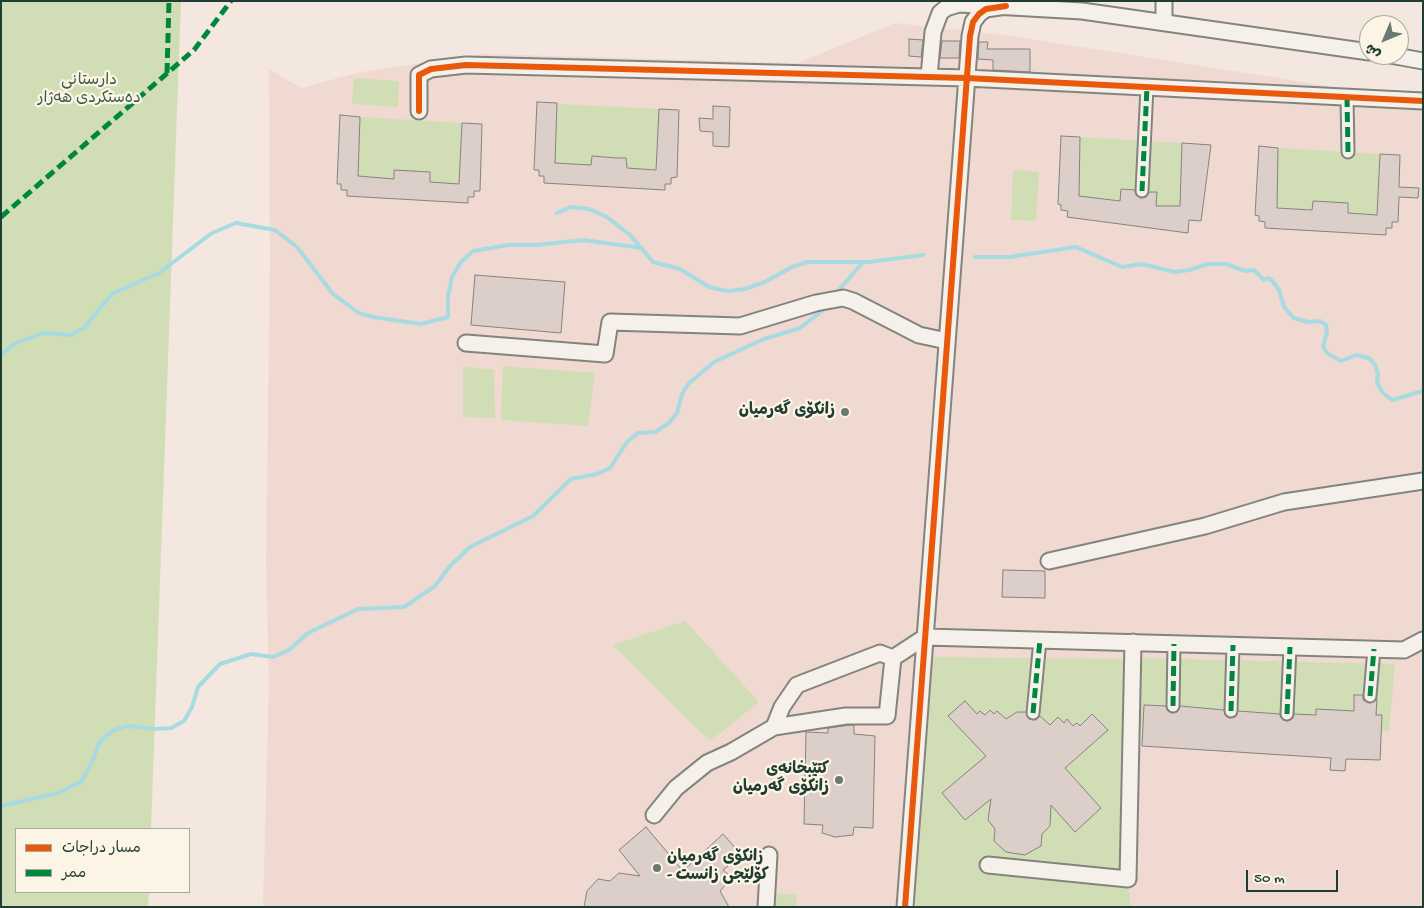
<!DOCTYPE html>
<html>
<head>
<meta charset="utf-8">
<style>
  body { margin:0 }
  #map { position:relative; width:1424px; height:908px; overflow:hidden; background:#f4e7e0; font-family:"Gochi Hand","Playpen Sans Arabic",sans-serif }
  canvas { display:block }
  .frame { position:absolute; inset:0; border:2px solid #1f3d34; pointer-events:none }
  .legend { position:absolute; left:15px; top:828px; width:175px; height:65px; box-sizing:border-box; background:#fcf5e5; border:1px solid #a4ab9e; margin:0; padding:6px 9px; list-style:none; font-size:15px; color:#1f3d34 }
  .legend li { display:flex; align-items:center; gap:10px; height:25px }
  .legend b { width:25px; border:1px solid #a4ab9e }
  .north { position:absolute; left:1359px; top:15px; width:50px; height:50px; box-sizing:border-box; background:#fcf5e5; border:1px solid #a4ab9e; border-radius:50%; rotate:225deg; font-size:14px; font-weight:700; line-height:20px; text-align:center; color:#1f3d34 }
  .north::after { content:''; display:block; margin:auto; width:18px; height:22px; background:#6a7870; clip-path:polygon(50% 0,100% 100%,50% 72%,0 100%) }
  .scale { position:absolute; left:1246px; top:870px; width:92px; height:22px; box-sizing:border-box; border:2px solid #1f3d34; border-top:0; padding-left:6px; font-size:15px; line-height:18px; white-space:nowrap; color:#1f3d34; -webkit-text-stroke:4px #fcf5e5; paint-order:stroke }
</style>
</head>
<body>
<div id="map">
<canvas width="1424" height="908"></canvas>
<div class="frame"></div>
<ul class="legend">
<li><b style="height:6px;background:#e8590c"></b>مسار دراجات</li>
<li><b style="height:6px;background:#00873e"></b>ممر</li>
</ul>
<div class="north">ش</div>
<div class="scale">50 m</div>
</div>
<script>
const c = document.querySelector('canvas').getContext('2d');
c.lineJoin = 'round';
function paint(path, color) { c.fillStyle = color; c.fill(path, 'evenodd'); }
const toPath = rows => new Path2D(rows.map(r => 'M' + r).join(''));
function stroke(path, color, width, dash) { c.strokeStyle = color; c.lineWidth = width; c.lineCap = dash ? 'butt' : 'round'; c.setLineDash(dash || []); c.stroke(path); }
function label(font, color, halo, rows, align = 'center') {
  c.font = font + ' "Gochi Hand","Playpen Sans Arabic",sans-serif'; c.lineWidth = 4.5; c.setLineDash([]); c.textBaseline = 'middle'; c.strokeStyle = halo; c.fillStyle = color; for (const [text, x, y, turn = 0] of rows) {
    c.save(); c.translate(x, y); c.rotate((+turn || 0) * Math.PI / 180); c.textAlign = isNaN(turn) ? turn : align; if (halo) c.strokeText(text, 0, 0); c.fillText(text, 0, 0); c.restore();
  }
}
const built = toPath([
  [895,23,1012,36,1423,101,1423,907,263,907,269,683,266,564,270,260,269,69,301,88,361,72,484,54,798,63]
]);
const green = toPath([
  [1,1,181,1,151,829,16,829,16,892,149,892,148,907,1,907],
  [354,78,399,81,398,107,352,104],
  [557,104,659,109,655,170,555,163],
  [360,117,462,123,459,184,358,176],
  [1080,137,1182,143,1180,206,1156,206,1156,192,1121,189,1120,201,1079,196],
  [1278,148,1380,154,1377,215,1348,213,1347,203,1313,201,1312,210,1277,207],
  [1013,170,1039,172,1036,221,1011,220],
  [463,366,494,370,495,418,463,417],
  [503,366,595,373,588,426,501,420],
  [685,621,759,702,710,741,613,645],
  [932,657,1126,659,1124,865,1130,897,1130,907,915,907],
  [1138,658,1395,664,1389,731,1137,730],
  [775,893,797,895,796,907,773,907]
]);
const stream = toPath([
  [557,213,571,207,589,209,607,217,630,235,653,262,680,269,709,287,728,291,745,289,765,282,792,267,807,262,869,262,923,255],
  [975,257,1009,257,1076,247,1122,267,1142,264,1174,272,1189,270,1208,264,1226,264,1245,271,1254,270,1264,280,1269,278,1273,282,1279,290,1284,307,1294,318,1308,322,1320,321,1326,325,1327,332,1323,347,1327,353,1341,361,1356,355,1369,358,1375,365,1378,374,1377,383,1383,393,1392,400,1423,391],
  [839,290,863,262],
  [1,355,14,344,43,333,71,335,84,328,112,294,159,273,212,233,236,223,275,230,297,247,333,294,359,313,373,317,421,324,448,317,448,296,452,277,461,262,473,251,508,245,536,245,584,240,642,248],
  [1,806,58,793,81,782,93,760,99,743,112,731,127,726,155,729,171,728,184,721,192,707,198,687,220,664,251,654,273,657,289,650,308,633,358,609,404,607,435,586,450,566,470,547,533,516,571,479,597,474,610,468,627,442,638,433,655,432,669,423,677,413,682,394,689,383,714,362,764,339,800,328,827,307]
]);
const building = toPath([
  [909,39,923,40,921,57,909,56,909,39],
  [942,41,960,41,959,58,940,58,942,41],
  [979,42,988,42,987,49,1030,49,1030,72,993,70,993,60,978,59,979,42],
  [537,102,557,103,555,163,591,165,592,156,617,158,626,158,627,168,656,170,659,109,679,110,677,177,671,178,671,184,665,184,665,190,544,183,544,176,539,176,539,170,534,170,537,102],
  [713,106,730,107,729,147,713,146,713,132,700,131,699,118,713,119,713,106],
  [340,115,360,117,358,176,394,179,394,170,430,172,430,182,459,184,462,123,482,124,480,191,474,191,474,197,468,197,468,203,347,196,347,190,341,190,341,184,337,184,340,115],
  [1061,136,1080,137,1079,196,1120,201,1121,189,1135,190,1136,195,1141,198,1146,197,1149,192,1157,192,1156,206,1180,206,1182,143,1211,145,1201,221,1189,220,1188,233,1067,217,1068,211,1061,210,1061,205,1058,204,1061,136],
  [1259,146,1278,148,1277,208,1312,210,1313,201,1348,203,1348,213,1377,215,1380,154,1400,155,1399,187,1419,188,1418,198,1399,197,1398,222,1392,222,1392,228,1386,228,1386,235,1265,228,1265,222,1259,221,1259,216,1255,215,1259,146],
  [475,275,565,282,561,333,471,325,475,275],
  [1003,570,1045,571,1045,598,1002,597,1003,570],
  [1354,695,1363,695,1363,700,1369,703,1377,699,1376,715,1382,715,1380,760,1346,759,1345,771,1330,770,1331,758,1142,746,1144,705,1166,706,1167,710,1172,713,1177,712,1180,706,1224,710,1225,715,1230,718,1235,717,1238,711,1280,714,1283,720,1287,721,1293,718,1294,714,1316,715,1316,709,1354,711,1354,695],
  [965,701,977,714,980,711,985,715,990,710,994,714,997,711,1006,719,1017,712,1026,712,1029,719,1036,720,1040,716,1050,725,1058,717,1064,723,1067,719,1073,726,1077,723,1080,726,1092,714,1108,730,1065,768,1101,808,1075,832,1051,805,1050,826,1042,834,1041,846,1025,855,1006,852,994,841,995,829,988,820,991,799,965,820,942,793,986,756,948,716,965,701],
  [851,725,854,726,854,734,875,736,873,828,854,827,853,835,835,837,822,833,823,825,804,824,806,732,828,733,828,728,851,725],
  [646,827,683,871,723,834,738,851,725,862,728,866,723,870,729,875,725,879,728,882,720,891,729,907,584,907,587,891,598,879,610,881,619,873,640,876,619,850,646,827]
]);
const pedestrian = toPath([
  [1347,97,1348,152],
  [1142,191,1147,87],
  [1370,696,1374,649],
  [1173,706,1174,644],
  [1231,711,1233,645],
  [1033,713,1040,640],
  [1287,714,1290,647]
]);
const minor = toPath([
  [1164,22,1164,1],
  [1390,55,1423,61],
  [929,77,933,32,940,13,946,8,959,4,1082,11,1369,52],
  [419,111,419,75,431,69,466,65,966,78,1423,101],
  [466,343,605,354,610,322,740,326,816,303,843,298,853,301,919,335,947,341],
  [1049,561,1205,526,1284,502,1423,481],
  [774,727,782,707,797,685,880,653,893,658],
  [654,815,676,788,707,763,731,752,774,727,846,716,887,716,893,658,925,637,1404,650,1423,640],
  [988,865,1128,879,1133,642],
  [766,907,769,855],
  [905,907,970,36,973,22,979,14,986,9,1006,6]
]);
const quiet = toPath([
  [167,73,169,1],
  [1347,97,1348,152],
  [1142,191,1147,87],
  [1,217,194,50,231,1],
  [1370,696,1374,649],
  [1173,706,1174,644],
  [1231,711,1233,645],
  [1033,713,1040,640],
  [1287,714,1290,647]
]);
const cycleway = toPath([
  [419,111,419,75,431,69,466,65,966,78,1423,101],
  [905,907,970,36,973,22,979,14,986,9,1006,6]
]);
const markers = [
  [845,412,5,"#6a7870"],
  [839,780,5,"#6a7870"],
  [657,868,5,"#6a7870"]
];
const parkNames = [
  ["دارستانی",89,82],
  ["دەستکردی هەژار",89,100]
];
const poiNames = [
  ["زانکۆی گەرمیان",835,412],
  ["کتێبخانەی",829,771],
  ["زانکۆی گەرمیان",829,789],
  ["زانکۆی گەرمیان",667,859,"left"],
  ["- کۆلێجی زانست",667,877,"left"]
];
paint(built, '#efd9d0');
paint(green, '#d1deb5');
stroke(stream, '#a7dbe1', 4);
paint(building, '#dccec9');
stroke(building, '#84847f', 1);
stroke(pedestrian, '#84847f', 15);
stroke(minor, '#84847f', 19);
stroke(pedestrian, '#f5f0ea', 11);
stroke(minor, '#f5f0ea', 15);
stroke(quiet, '#00873e', 5, [10, 5]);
stroke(cycleway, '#e8590c', 6);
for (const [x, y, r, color] of markers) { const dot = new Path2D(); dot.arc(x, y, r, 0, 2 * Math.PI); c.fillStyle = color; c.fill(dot); stroke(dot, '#fcf5e5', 2); }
label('16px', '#3d5c47', '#fcf5e5', parkNames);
label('bold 16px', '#1f3d34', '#fcf5e5', poiNames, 'right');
</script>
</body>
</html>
